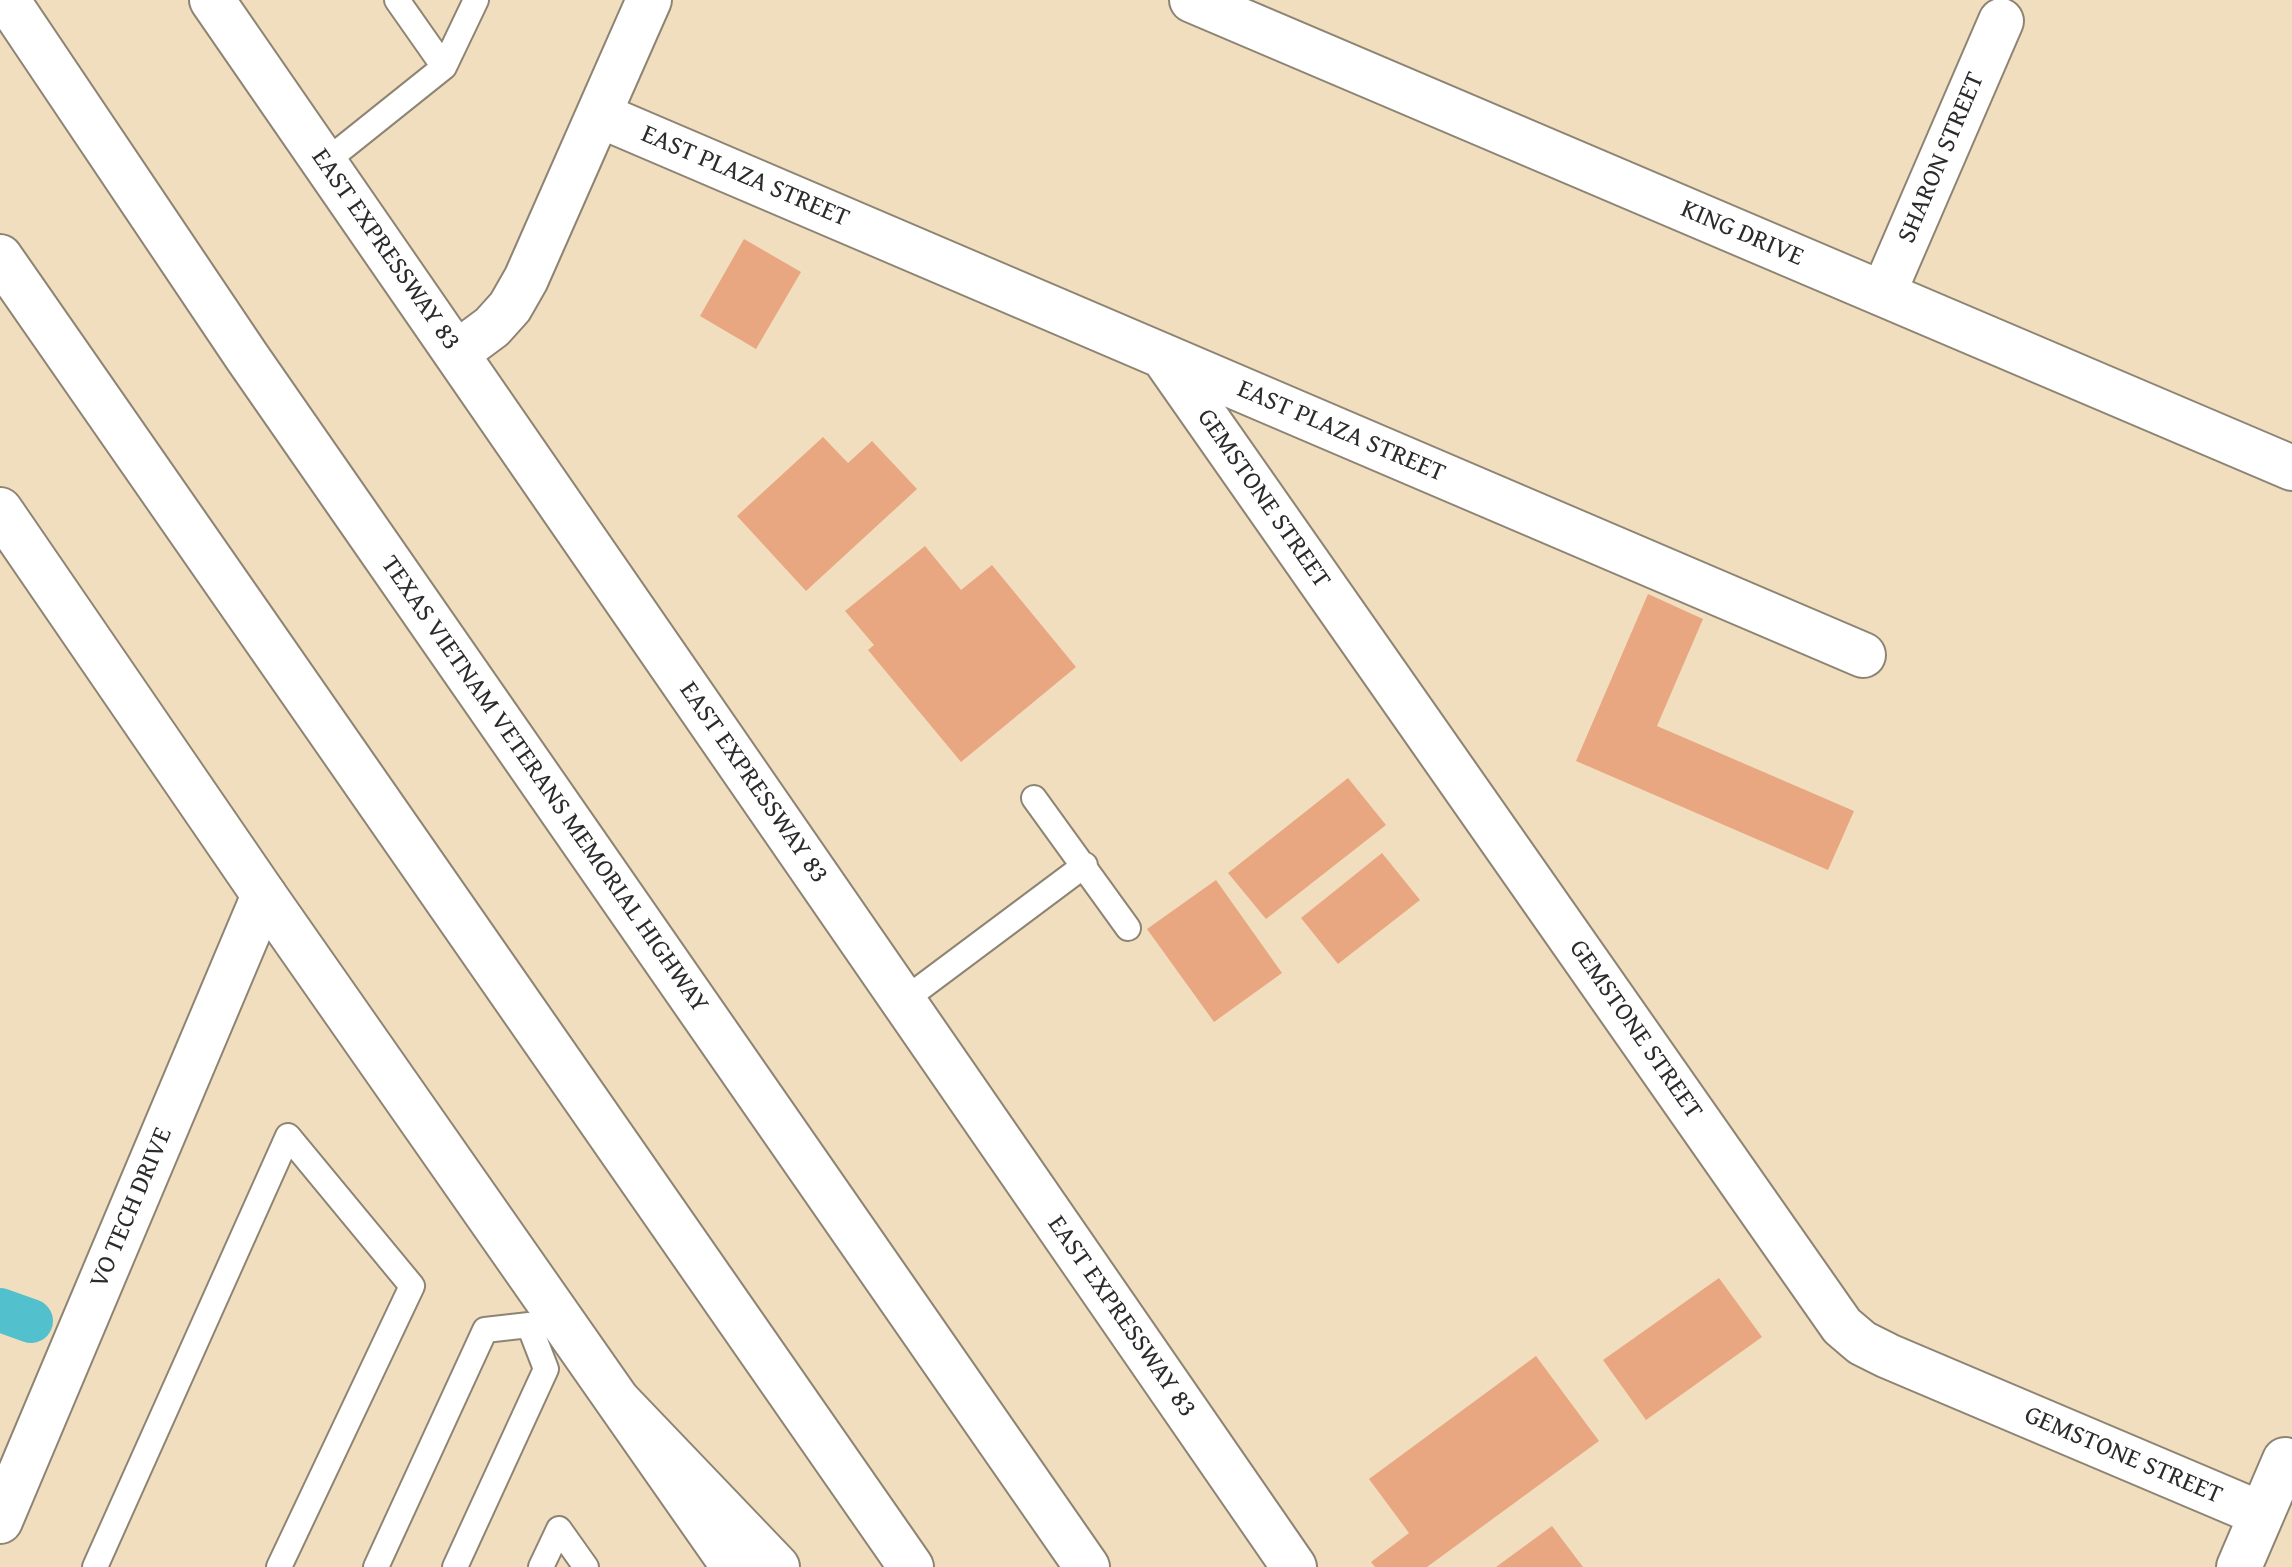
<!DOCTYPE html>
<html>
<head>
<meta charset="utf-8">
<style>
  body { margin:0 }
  canvas { display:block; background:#f0debe }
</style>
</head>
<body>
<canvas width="2292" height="1567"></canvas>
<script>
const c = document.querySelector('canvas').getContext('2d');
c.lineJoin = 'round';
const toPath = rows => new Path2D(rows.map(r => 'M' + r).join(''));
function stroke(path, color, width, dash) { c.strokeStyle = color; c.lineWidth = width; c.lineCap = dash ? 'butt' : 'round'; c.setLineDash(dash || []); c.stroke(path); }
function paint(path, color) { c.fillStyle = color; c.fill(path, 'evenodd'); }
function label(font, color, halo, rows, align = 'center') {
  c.font = font + ' "Gentium Book Plus",serif'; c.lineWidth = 8; c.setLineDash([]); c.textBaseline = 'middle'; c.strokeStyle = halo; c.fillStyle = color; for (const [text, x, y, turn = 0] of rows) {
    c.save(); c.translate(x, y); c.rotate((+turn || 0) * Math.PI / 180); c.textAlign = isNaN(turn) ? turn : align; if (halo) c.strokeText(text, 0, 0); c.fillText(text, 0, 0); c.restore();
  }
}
const canal = toPath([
  [0,1310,31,1321]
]);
const building = toPath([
  [744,239,801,272,756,349,700,316],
  [823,437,848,463,872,441,917,489,806,591,737,516],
  [925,546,961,590,992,565,1076,667,961,762,868,650,874,645,845,611],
  [1648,594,1703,619,1657,726,1854,811,1828,870,1576,761],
  [1348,778,1386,825,1266,919,1228,873],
  [1382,853,1420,900,1338,964,1301,918],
  [1216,880,1282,973,1214,1022,1147,929],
  [1719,1278,1762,1337,1646,1420,1603,1360],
  [1536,1356,1599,1441,1427,1567,1375,1567,1371,1562,1409,1533,1369,1479],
  [1552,1526,1583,1567,1496,1567]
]);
const service = toPath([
  [397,0,444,67,476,0],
  [324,163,444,67],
  [1034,798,1128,928],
  [903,1001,1085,865],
  [95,1567,288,1136,412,1286,279,1567],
  [376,1567,485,1330,529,1325],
  [455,1567,546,1369,529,1325],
  [541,1567,559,1529,586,1567]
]);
const minor = toPath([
  [1192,0,2292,468],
  [599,115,1863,655],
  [1883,294,2001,21],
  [1163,356,1842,1326,1862,1343,1888,1356,2261,1514],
  [2239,1567,2285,1460]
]);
const tertiary = toPath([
  [457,353,492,327,510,307,526,279,649,0],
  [0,1521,264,895]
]);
const secondary = toPath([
  [212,0,1294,1567],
  [0,510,264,895,734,1567]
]);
const motorway = toPath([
  [7,0,247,357,1087,1567],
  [0,257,911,1567],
  [620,1403,777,1567]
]);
const streetNames = [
  ["SHARON STREET",1942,158,-67],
  ["EAST PLAZA STREET",745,177,23],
  ["KING DRIVE",1742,234,23],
  ["EAST EXPRESSWAY 83",385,250,55],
  ["EAST PLAZA STREET",1341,432,23],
  ["GEMSTONE STREET",1263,499,55],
  ["EAST EXPRESSWAY 83",753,783,55],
  ["TEXAS VIETNAM VETERANS MEMORIAL HIGHWAY",544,785,55],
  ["GEMSTONE STREET",1635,1030,55],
  ["VO TECH DRIVE",132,1208,-67],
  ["EAST EXPRESSWAY 83",1121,1317,55],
  ["GEMSTONE STREET",2123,1456,23]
];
stroke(canal, '#53c0cd', 44);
paint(building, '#e9a781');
stroke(service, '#8e8474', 28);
stroke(minor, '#8e8474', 48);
stroke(tertiary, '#8e8474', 48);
stroke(secondary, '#8e8474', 48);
stroke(motorway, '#8e8474', 48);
stroke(service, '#fff', 24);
stroke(minor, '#fff', 44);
stroke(tertiary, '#fff', 44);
stroke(secondary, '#fff', 44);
stroke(motorway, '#fff', 44);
label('26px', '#2b2b2b', '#fff', streetNames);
</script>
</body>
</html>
